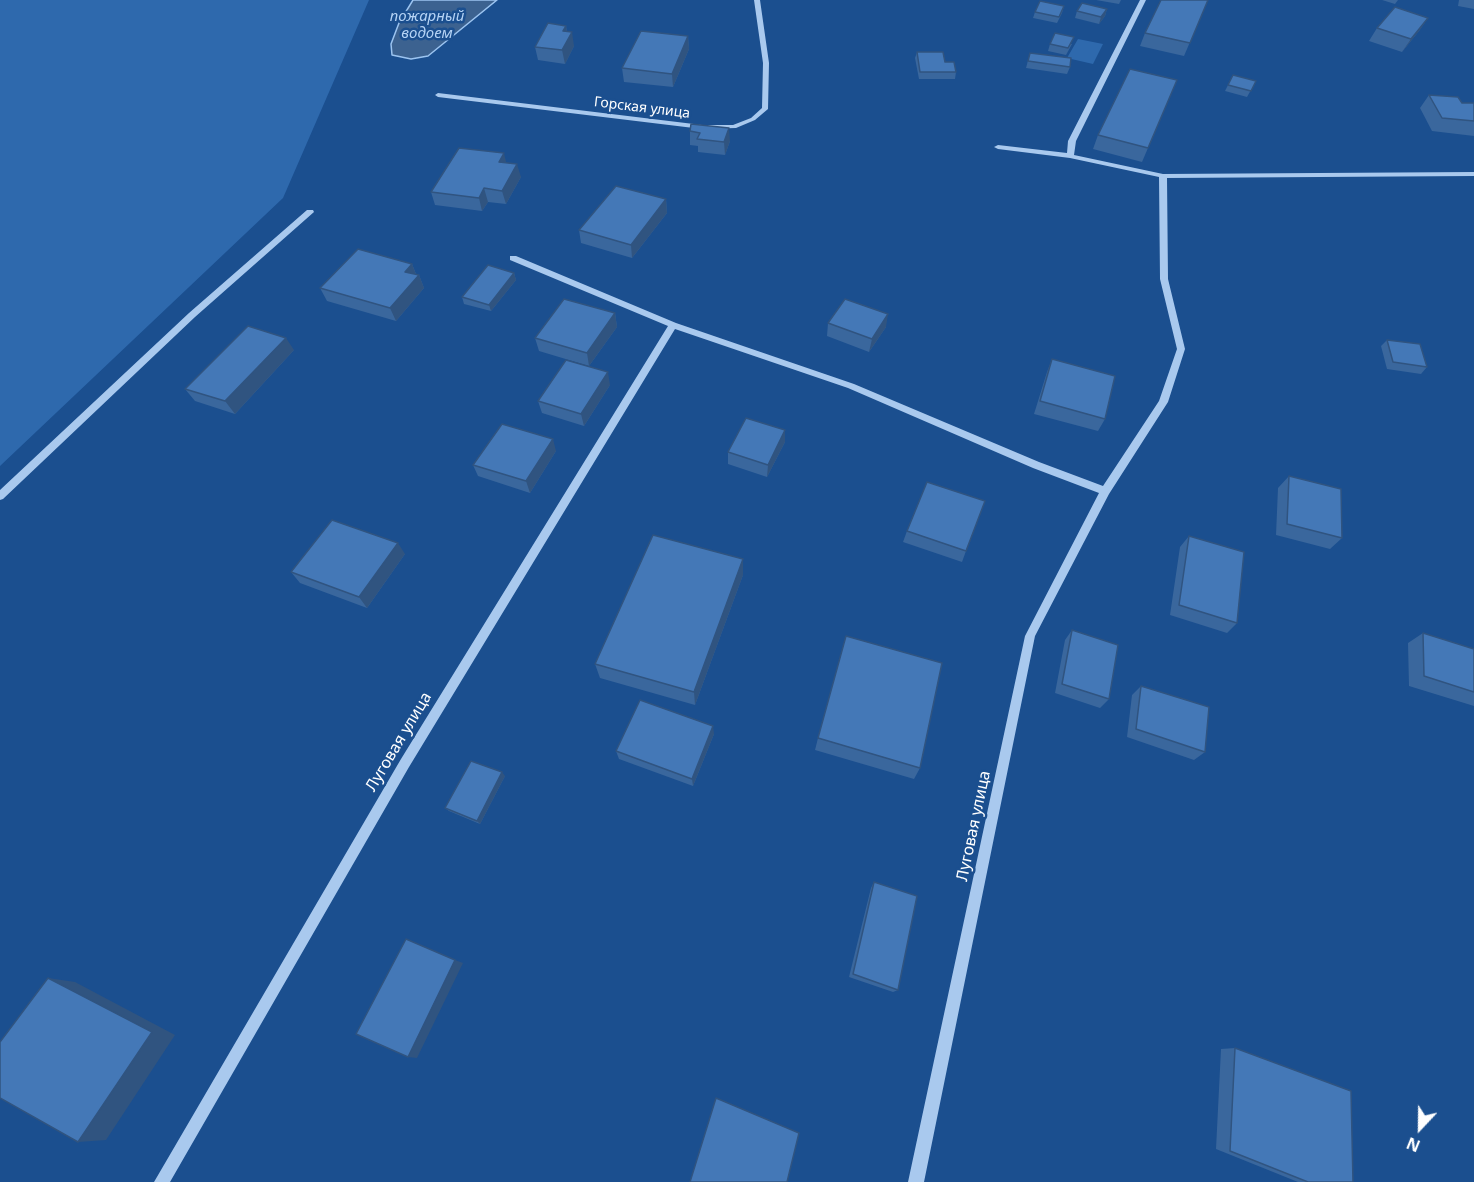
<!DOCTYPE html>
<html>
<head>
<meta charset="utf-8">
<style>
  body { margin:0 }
  #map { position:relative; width:1474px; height:1182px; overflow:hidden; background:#1b4f8f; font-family:"Noto Sans",sans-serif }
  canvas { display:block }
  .north { position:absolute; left:1390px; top:1098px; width:60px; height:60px; -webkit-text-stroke:4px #1b4f8f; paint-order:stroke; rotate:202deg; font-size:16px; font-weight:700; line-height:24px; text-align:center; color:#fff }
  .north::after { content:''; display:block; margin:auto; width:21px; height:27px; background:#fff; clip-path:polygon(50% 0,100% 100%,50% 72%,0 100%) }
</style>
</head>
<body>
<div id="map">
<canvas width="1474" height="1182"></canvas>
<div class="north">N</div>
</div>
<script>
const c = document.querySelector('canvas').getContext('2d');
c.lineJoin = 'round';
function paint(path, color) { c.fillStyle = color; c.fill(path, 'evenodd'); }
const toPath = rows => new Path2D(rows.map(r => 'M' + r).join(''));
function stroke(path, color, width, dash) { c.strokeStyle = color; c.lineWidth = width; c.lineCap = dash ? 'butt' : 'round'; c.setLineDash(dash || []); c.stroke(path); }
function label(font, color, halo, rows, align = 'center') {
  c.font = font + ' "Noto Sans",sans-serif'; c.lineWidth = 5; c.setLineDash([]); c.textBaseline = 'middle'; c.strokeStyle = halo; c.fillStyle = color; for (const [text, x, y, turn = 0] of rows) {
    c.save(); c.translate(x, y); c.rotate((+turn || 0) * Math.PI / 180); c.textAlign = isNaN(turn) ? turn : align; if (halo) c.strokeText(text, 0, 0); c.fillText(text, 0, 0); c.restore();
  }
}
const green = toPath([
  [0,0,369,0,283,198,0,466],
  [1078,39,1103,44,1093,64,1067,58]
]);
const water = toPath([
  [413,0,497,0,428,56,411,59,392,55,391,44,399,23,413,0]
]);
const minor = toPath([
  [754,0,760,0,769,63,768,109,755,120,736,128,702,129,438,97,435,95,438,93,702,125,733,125,751,118,762,108,763,63,754,0],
  [1140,0,1146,0,1076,141,1074,155,1163,174,1474,172,1474,176,1167,178,1168,279,1185,349,1168,402,1109,494,1035,636,924,1182,908,1182,1025,636,1099,493,1033,468,848,388,675,329,409,767,170,1182,154,1182,401,759,668,326,510,260,510,256,516,256,676,323,854,384,1039,462,1103,486,1159,401,1177,349,1160,279,1159,177,1070,158,998,149,994,147,998,145,1067,153,1068,141,1140,0],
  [307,210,313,210,314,212,195,317,3,499,0,500,0,490,189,313,307,210]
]);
const wall = toPath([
  [1096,0,1121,0,1119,4],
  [1208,0,1184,56,1140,46,1145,33],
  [1382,0,1398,0,1395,4],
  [1459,0,1474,0,1474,9,1458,6],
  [1064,6,1062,13,1057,23,1033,18,1035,12],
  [1107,9,1105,16,1099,24,1075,18,1077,11],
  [1428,18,1419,31,1402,52,1369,41,1377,28],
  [566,26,567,32,574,46,565,64,538,60,535,47],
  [688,36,689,49,673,87,624,82,622,68],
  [1050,44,1072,44,1066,55,1048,51],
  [917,52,945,62,956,72,955,79,919,79,915,58],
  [1030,53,1070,67,1067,74,1026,68],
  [1233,75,1256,81,1247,97,1225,91],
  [1177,80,1142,162,1093,149,1098,135],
  [1429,95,1462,103,1474,103,1474,136,1432,131,1420,108],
  [691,124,730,141,725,155,698,152,698,146,690,145,690,131],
  [506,162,521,177,506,204,488,202,482,211,435,205,431,192],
  [666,199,667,213,632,258,581,243,579,230],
  [412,264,416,274,419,275,424,288,396,321,327,301,320,288],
  [514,273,516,280,491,311,464,304,462,297],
  [615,313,617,327,589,366,539,351,535,338],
  [828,323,886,327,869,352,827,336],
  [1387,340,1427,367,1421,374,1387,369,1381,346],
  [294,350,235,414,195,401,185,389],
  [1052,359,1105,419,1098,431,1034,414,1047,372],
  [610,385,584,426,542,413,538,401],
  [785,430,785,442,767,477,728,464,728,452],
  [556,451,530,493,478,476,473,465],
  [1289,476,1342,538,1330,549,1276,535,1278,488],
  [907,531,966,551,962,562,903,542],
  [1189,536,1237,623,1227,633,1170,615,1180,547],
  [405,554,367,608,300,583,291,572],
  [743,575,695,705,600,678,595,664],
  [1072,630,1109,699,1100,708,1055,693,1065,640],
  [1423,633,1474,649,1474,706,1409,686,1408,643],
  [1141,686,1205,752,1194,760,1127,737,1132,695],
  [714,734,693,786,619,759,616,751],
  [818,738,920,768,914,779,815,750],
  [505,776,480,824,449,811,445,808],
  [874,882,898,990,893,992,849,977,871,888],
  [1235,1048,1353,1182,1298,1182,1216,1149,1221,1049]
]);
const shadedWall = toPath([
  [1107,9,1105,16,1099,24,1101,17],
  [1428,18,1419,31,1402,52,1411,39],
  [566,26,568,39,572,32,574,46,565,64,562,50,563,31],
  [688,36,689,49,673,87,672,74],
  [729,128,730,141,725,155,724,142],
  [504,153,507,166,499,162],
  [517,164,521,177,506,204,502,191],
  [484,188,488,202,482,211,479,198],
  [666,199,667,213,632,258,631,245],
  [412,264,417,277,419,275,424,288,396,321,390,308,405,272],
  [514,273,516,280,491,311,489,305],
  [615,313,617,327,589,366,587,353],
  [888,314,886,327,869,352,872,339],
  [286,338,294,350,235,414,225,401],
  [608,372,610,385,584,426,581,414],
  [785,430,785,442,767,477,768,465],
  [553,439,556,451,530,493,526,481],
  [398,543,405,554,367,608,359,597],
  [743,559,743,575,695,705,694,692],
  [713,726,714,734,693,786,692,779],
  [502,772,505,776,480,824,477,821],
  [455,960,463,963,417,1058,408,1057],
  [48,978,75,982,175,1035,106,1140,78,1142]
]);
const building = toPath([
  [1161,0,1208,0,1190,43,1145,33,1161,0],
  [1040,1,1064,6,1059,17,1035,12,1040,1],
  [1082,3,1107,9,1101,17,1077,11,1082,3],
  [1395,7,1428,18,1411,39,1377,28,1395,7],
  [548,23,566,26,563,31,572,32,562,50,535,47,548,23],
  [641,31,688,36,672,74,622,68,641,31],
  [1055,33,1074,37,1068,48,1050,44,1055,33],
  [917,52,943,52,945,62,954,62,956,72,920,72,917,52],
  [1030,53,1071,58,1070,67,1028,61,1030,53],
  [1130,69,1177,80,1148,148,1098,135,1130,69],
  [1233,75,1256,81,1251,91,1228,85,1233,75],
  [1429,95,1458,97,1462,103,1474,103,1474,121,1442,118,1429,95],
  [691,124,729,128,724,142,697,139,700,133,690,131,691,124],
  [459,148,504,153,499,162,517,164,502,191,484,188,479,198,431,192,459,148],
  [616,186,666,199,631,245,579,230,616,186],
  [358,249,412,264,405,272,419,275,390,308,320,288,358,249],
  [488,265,514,273,489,305,462,297,488,265],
  [564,299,615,313,587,353,535,338,564,299],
  [845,299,888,314,872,339,828,323,845,299],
  [248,326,286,338,225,401,185,389,248,326],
  [1387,340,1420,344,1427,367,1393,362,1387,340],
  [1052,359,1115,376,1105,419,1040,401,1052,359],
  [566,360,608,372,581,414,538,401,566,360],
  [746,418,785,430,768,465,728,452,746,418],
  [502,424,553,439,526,481,473,465,502,424],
  [1289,476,1341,489,1342,538,1287,524,1289,476],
  [927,482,985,501,966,551,907,531,927,482],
  [332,520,398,543,359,597,291,572,332,520],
  [653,535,743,559,694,692,595,664,653,535],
  [1189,536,1244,552,1237,623,1179,605,1189,536],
  [1072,630,1118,645,1109,699,1062,684,1072,630],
  [1423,633,1474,649,1474,692,1424,676,1423,633],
  [846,636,942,663,920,768,818,738,846,636],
  [1141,686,1209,707,1205,752,1136,729,1141,686],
  [640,700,713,726,692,779,616,751,640,700],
  [471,761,502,772,477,821,445,808,471,761],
  [874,882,917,896,898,990,853,974,874,882],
  [406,939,455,960,408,1057,356,1034,406,939],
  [48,978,152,1032,78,1142,0,1098,0,1042,48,978],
  [1235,1048,1351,1091,1353,1182,1308,1182,1230,1151,1235,1048],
  [716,1098,799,1133,787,1182,690,1182,716,1098]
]);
const farStreetnames = [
  ["Горская улица",642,108,7]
];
const farWaternames = [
  ["пожарный",427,17],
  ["водоем",427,34]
];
const streetNames = [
  ["Луговая улица",399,742,-59],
  ["Луговая улица",974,826,-78]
];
paint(green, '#2e69ad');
paint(water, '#3c6290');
stroke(water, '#9cc4f0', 1.5);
paint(minor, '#a9c9ee');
paint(wall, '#3a679d');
paint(shadedWall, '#305480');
paint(building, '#4478b7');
stroke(building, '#305480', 1.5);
label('14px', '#fff', '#1b4f8f', farStreetnames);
label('italic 15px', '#b5d3f5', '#1b4f8f', farWaternames);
label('16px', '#fff', '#1b4f8f', streetNames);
</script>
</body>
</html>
